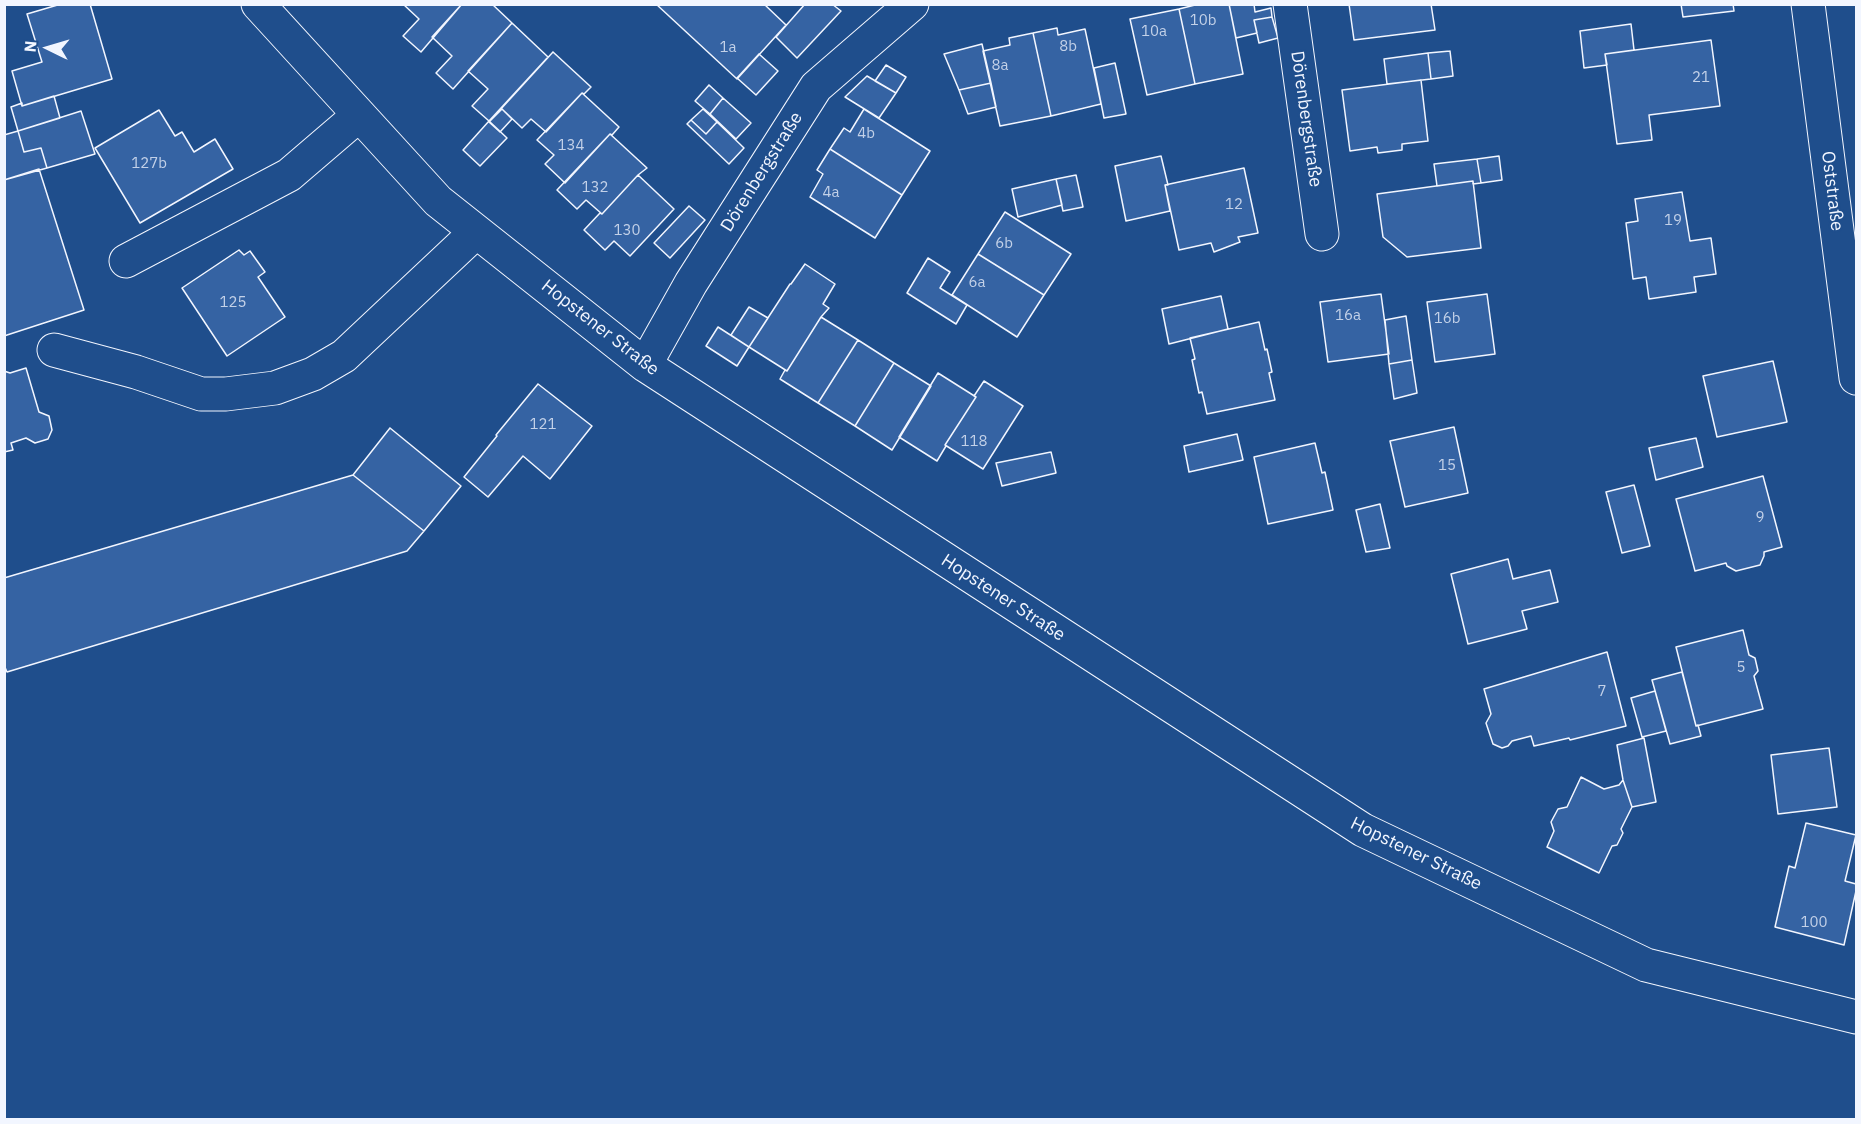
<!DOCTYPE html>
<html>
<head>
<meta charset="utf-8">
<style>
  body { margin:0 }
  #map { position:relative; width:1861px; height:1124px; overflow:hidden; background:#1f4e8c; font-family:"IBM Plex Sans",sans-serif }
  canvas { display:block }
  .frame { position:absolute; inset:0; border:6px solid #f2f6ff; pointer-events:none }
  .north { position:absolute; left:18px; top:18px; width:60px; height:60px; -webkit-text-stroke:4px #1f4e8c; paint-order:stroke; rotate:275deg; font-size:16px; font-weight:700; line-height:24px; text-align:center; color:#f2f6ff }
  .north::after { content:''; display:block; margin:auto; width:21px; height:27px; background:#f2f6ff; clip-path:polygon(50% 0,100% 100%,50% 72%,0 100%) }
</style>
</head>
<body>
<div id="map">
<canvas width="1861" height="1124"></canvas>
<div class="frame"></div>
<div class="north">N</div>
</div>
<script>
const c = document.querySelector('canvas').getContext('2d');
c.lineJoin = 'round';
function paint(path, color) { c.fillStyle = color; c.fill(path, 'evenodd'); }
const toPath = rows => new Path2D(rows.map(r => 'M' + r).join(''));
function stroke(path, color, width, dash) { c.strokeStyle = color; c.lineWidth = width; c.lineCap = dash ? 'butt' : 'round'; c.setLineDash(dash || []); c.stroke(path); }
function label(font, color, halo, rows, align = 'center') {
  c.font = font + ' "IBM Plex Sans",sans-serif'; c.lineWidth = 4.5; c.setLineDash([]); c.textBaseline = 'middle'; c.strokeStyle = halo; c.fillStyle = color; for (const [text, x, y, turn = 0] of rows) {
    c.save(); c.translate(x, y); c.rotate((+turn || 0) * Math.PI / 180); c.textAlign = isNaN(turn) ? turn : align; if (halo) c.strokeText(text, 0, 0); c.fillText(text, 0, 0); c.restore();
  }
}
const building = toPath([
  [61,4,90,4,112,79,22,106,12,71,42,62,27,14,61,4],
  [403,4,462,4,421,52,403,36,419,19,403,4],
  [462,4,492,4,512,23,453,89,436,73,452,56,432,37,462,4],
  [656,4,764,4,786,25,737,79,656,4],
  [805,4,832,4,841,11,797,58,776,37,805,4],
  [1199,4,1229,4,1243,74,1195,84,1179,9,1199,4],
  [1229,4,1254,4,1255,12,1271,8,1272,17,1254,20,1257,33,1236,38,1229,4],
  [1349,4,1431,4,1435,30,1354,40,1349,4],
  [1681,4,1733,4,1734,11,1683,17,1681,4],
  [1179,9,1195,84,1147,95,1130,19,1179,9],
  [1272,17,1278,38,1259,43,1254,20,1272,17],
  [512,23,548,57,489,121,472,106,488,89,468,71,512,23],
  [1631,24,1634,50,1605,54,1607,65,1584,68,1580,31,1631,24],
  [1057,28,1058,35,1085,29,1101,104,1051,116,1033,33,1057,28],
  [1033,33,1051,116,1000,126,983,51,1010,45,1009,38,1033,33],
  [1711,40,1720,106,1649,115,1652,140,1617,144,1605,54,1711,40],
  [982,44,991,83,959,90,944,54,982,44],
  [1450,51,1453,76,1431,79,1428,53,1450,51],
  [553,52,591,87,584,94,582,93,546,132,531,119,522,128,502,109,489,122,553,52],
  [1428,53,1431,79,1387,84,1384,59,1428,53],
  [759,54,778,71,756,95,737,78,759,54],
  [1115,63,1126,114,1104,118,1094,68,1115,63],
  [886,65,906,77,896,93,875,81,886,65],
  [867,76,896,93,879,118,845,97,867,76],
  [1421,80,1428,141,1402,144,1402,150,1378,153,1377,147,1350,151,1342,90,1421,80],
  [991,83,996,107,968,114,959,90,991,83],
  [709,85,723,98,710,114,695,101,709,85],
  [582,93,619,127,612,135,610,134,565,183,545,164,554,155,537,140,582,93],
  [54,96,60,118,18,131,11,107,22,103,22,106,54,96],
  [723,98,751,123,736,139,710,114,723,98],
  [502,109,512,119,500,132,489,122,502,109],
  [703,109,717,122,706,134,691,120,703,109],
  [864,109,930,151,902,195,830,149,844,128,850,132,864,109],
  [159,110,175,136,182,132,194,152,215,139,233,169,140,223,95,148,159,110],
  [81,111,95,154,47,168,41,148,24,152,18,131,81,111],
  [691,120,706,134,717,122,744,148,729,164,687,124,691,120],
  [489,121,507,138,480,166,463,150,489,121],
  [18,131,24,152,41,148,47,168,4,180,4,135,18,131],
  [610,134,647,168,638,175,602,214,586,200,577,209,557,190,610,134],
  [830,149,902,195,875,238,810,197,823,174,817,170,830,149],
  [1161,156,1168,185,1165,185,1170,211,1126,221,1115,166,1161,156],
  [1499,156,1502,180,1481,183,1477,159,1499,156],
  [1477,159,1481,183,1473,184,1473,181,1437,186,1434,164,1477,159],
  [1244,168,1258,233,1238,237,1240,242,1214,252,1211,243,1179,250,1165,185,1244,168],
  [39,169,84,310,4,336,4,180,39,169],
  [638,175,674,209,630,256,614,241,605,250,584,230,600,213,602,214,638,175],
  [1076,175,1083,207,1063,211,1056,179,1076,175],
  [1056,179,1062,205,1018,217,1012,189,1056,179],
  [1473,181,1481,248,1407,257,1383,237,1377,194,1473,181],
  [1682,192,1690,241,1711,238,1716,274,1694,277,1696,292,1649,299,1646,277,1633,279,1626,223,1638,221,1635,199,1682,192],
  [689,206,705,220,670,258,654,243,689,206],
  [1005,212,1071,254,1044,295,978,254,1005,212],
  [239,250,244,255,250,251,265,272,258,277,285,317,227,356,182,288,239,250],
  [978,254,1044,295,1017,337,952,295,978,254],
  [928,258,950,272,940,288,967,305,956,324,907,293,928,258],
  [805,264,835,284,823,304,829,308,821,317,787,371,749,347,790,284,791,284,805,264],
  [1381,294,1389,354,1328,362,1320,302,1381,294],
  [1487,294,1495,354,1435,362,1427,302,1487,294],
  [1221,296,1228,329,1169,344,1162,309,1221,296],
  [749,307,768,318,749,347,731,335,749,307],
  [1406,316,1412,360,1389,364,1385,320,1406,316],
  [821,317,858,340,818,403,780,379,785,370,787,371,821,317],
  [1259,322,1265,350,1267,349,1272,372,1269,373,1275,400,1207,414,1202,392,1199,393,1192,360,1195,359,1190,338,1259,322],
  [718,327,749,347,737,366,706,346,718,327],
  [858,340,894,363,855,426,818,403,858,340],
  [1412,360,1417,393,1394,399,1389,364,1412,360],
  [1773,361,1787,422,1717,437,1703,376,1773,361],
  [894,363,931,386,892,450,855,426,894,363],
  [26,368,39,412,49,416,52,430,48,439,35,443,26,438,11,443,13,450,4,452,4,371,10,373,26,368],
  [938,373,976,397,945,445,946,446,937,461,899,437,938,373],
  [984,381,1023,406,983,469,945,445,976,397,974,396,984,381],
  [538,384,592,426,550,479,523,456,488,497,464,477,497,436,496,435,538,384],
  [1454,427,1468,493,1405,507,1390,441,1454,427],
  [390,428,461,486,424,531,353,475,390,428],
  [1237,434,1243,460,1189,472,1184,446,1237,434],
  [1696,438,1703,467,1656,480,1649,448,1696,438],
  [1315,443,1322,473,1325,472,1333,510,1268,524,1254,457,1315,443],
  [1051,452,1056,473,1002,486,996,463,1051,452],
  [353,475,424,531,407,551,7,672,4,665,4,578,353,475],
  [1763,476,1782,547,1764,552,1764,556,1760,565,1736,571,1727,566,1726,563,1695,571,1676,499,1763,476],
  [1634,485,1650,546,1622,553,1606,492,1634,485],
  [1380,504,1390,548,1366,552,1356,510,1380,504],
  [1508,559,1513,579,1550,570,1558,602,1522,611,1527,629,1468,644,1451,574,1508,559],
  [1743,630,1749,655,1755,658,1758,671,1754,676,1763,709,1696,726,1676,647,1743,630],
  [1607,652,1626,726,1570,740,1569,738,1534,746,1531,736,1512,741,1508,746,1502,748,1493,744,1486,723,1491,714,1484,689,1607,652],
  [1682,672,1696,726,1698,725,1701,736,1670,744,1652,680,1682,672],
  [1655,691,1666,731,1642,737,1631,698,1655,691],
  [1644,738,1656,802,1632,807,1623,780,1617,745,1644,738],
  [1829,748,1837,807,1778,814,1771,755,1829,748],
  [1581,777,1604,789,1619,785,1623,780,1632,807,1621,829,1623,833,1617,845,1612,846,1599,873,1547,847,1554,831,1551,822,1558,809,1567,807,1581,777],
  [1806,823,1856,835,1845,881,1856,884,1856,891,1844,945,1775,927,1789,866,1795,868,1806,823]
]);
const minor = toPath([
  [258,4,438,201,645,365,1363,830,1646,965,1856,1017],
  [1290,4,1322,234],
  [1808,4,1856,378],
  [126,261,289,175,359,115],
  [54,350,136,372,201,394,226,394,275,388,313,374,344,356,476,232],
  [645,365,691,283,816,87,912,4]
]);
const numberNames = [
  ["10b",1203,21],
  ["10a",1154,32],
  ["8b",1068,47],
  ["1a",728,48],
  ["8a",1000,66],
  ["21",1701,78],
  ["4b",866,134],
  ["134",571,146],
  ["127b",149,164],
  ["132",595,188],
  ["4a",831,193],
  ["12",1234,205],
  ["19",1673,221],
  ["130",627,231],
  ["6b",1004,244],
  ["6a",977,283],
  ["125",233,303],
  ["16a",1348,316],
  ["16b",1447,319],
  ["121",543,425],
  ["118",974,442],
  ["15",1447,466],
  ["9",1760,518],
  ["5",1741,668],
  ["7",1602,692],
  ["100",1814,923]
];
const streetNames = [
  ["Dörenbergstraße",1306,119,82],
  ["Dörenbergstraße",762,172,-58],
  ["Oststraße",1832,191,83],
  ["Hopstener Straße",600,328,38],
  ["Hopstener Straße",1003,598,33],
  ["Hopstener Straße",1416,854,26]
];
paint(building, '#3563a3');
stroke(building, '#f2f6ff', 1.5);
stroke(minor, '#f2f6ff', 35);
stroke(minor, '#1f4e8c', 33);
label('15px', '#c3d1e8', null, numberNames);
label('18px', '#f2f6ff', '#1f4e8c', streetNames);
</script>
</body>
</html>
